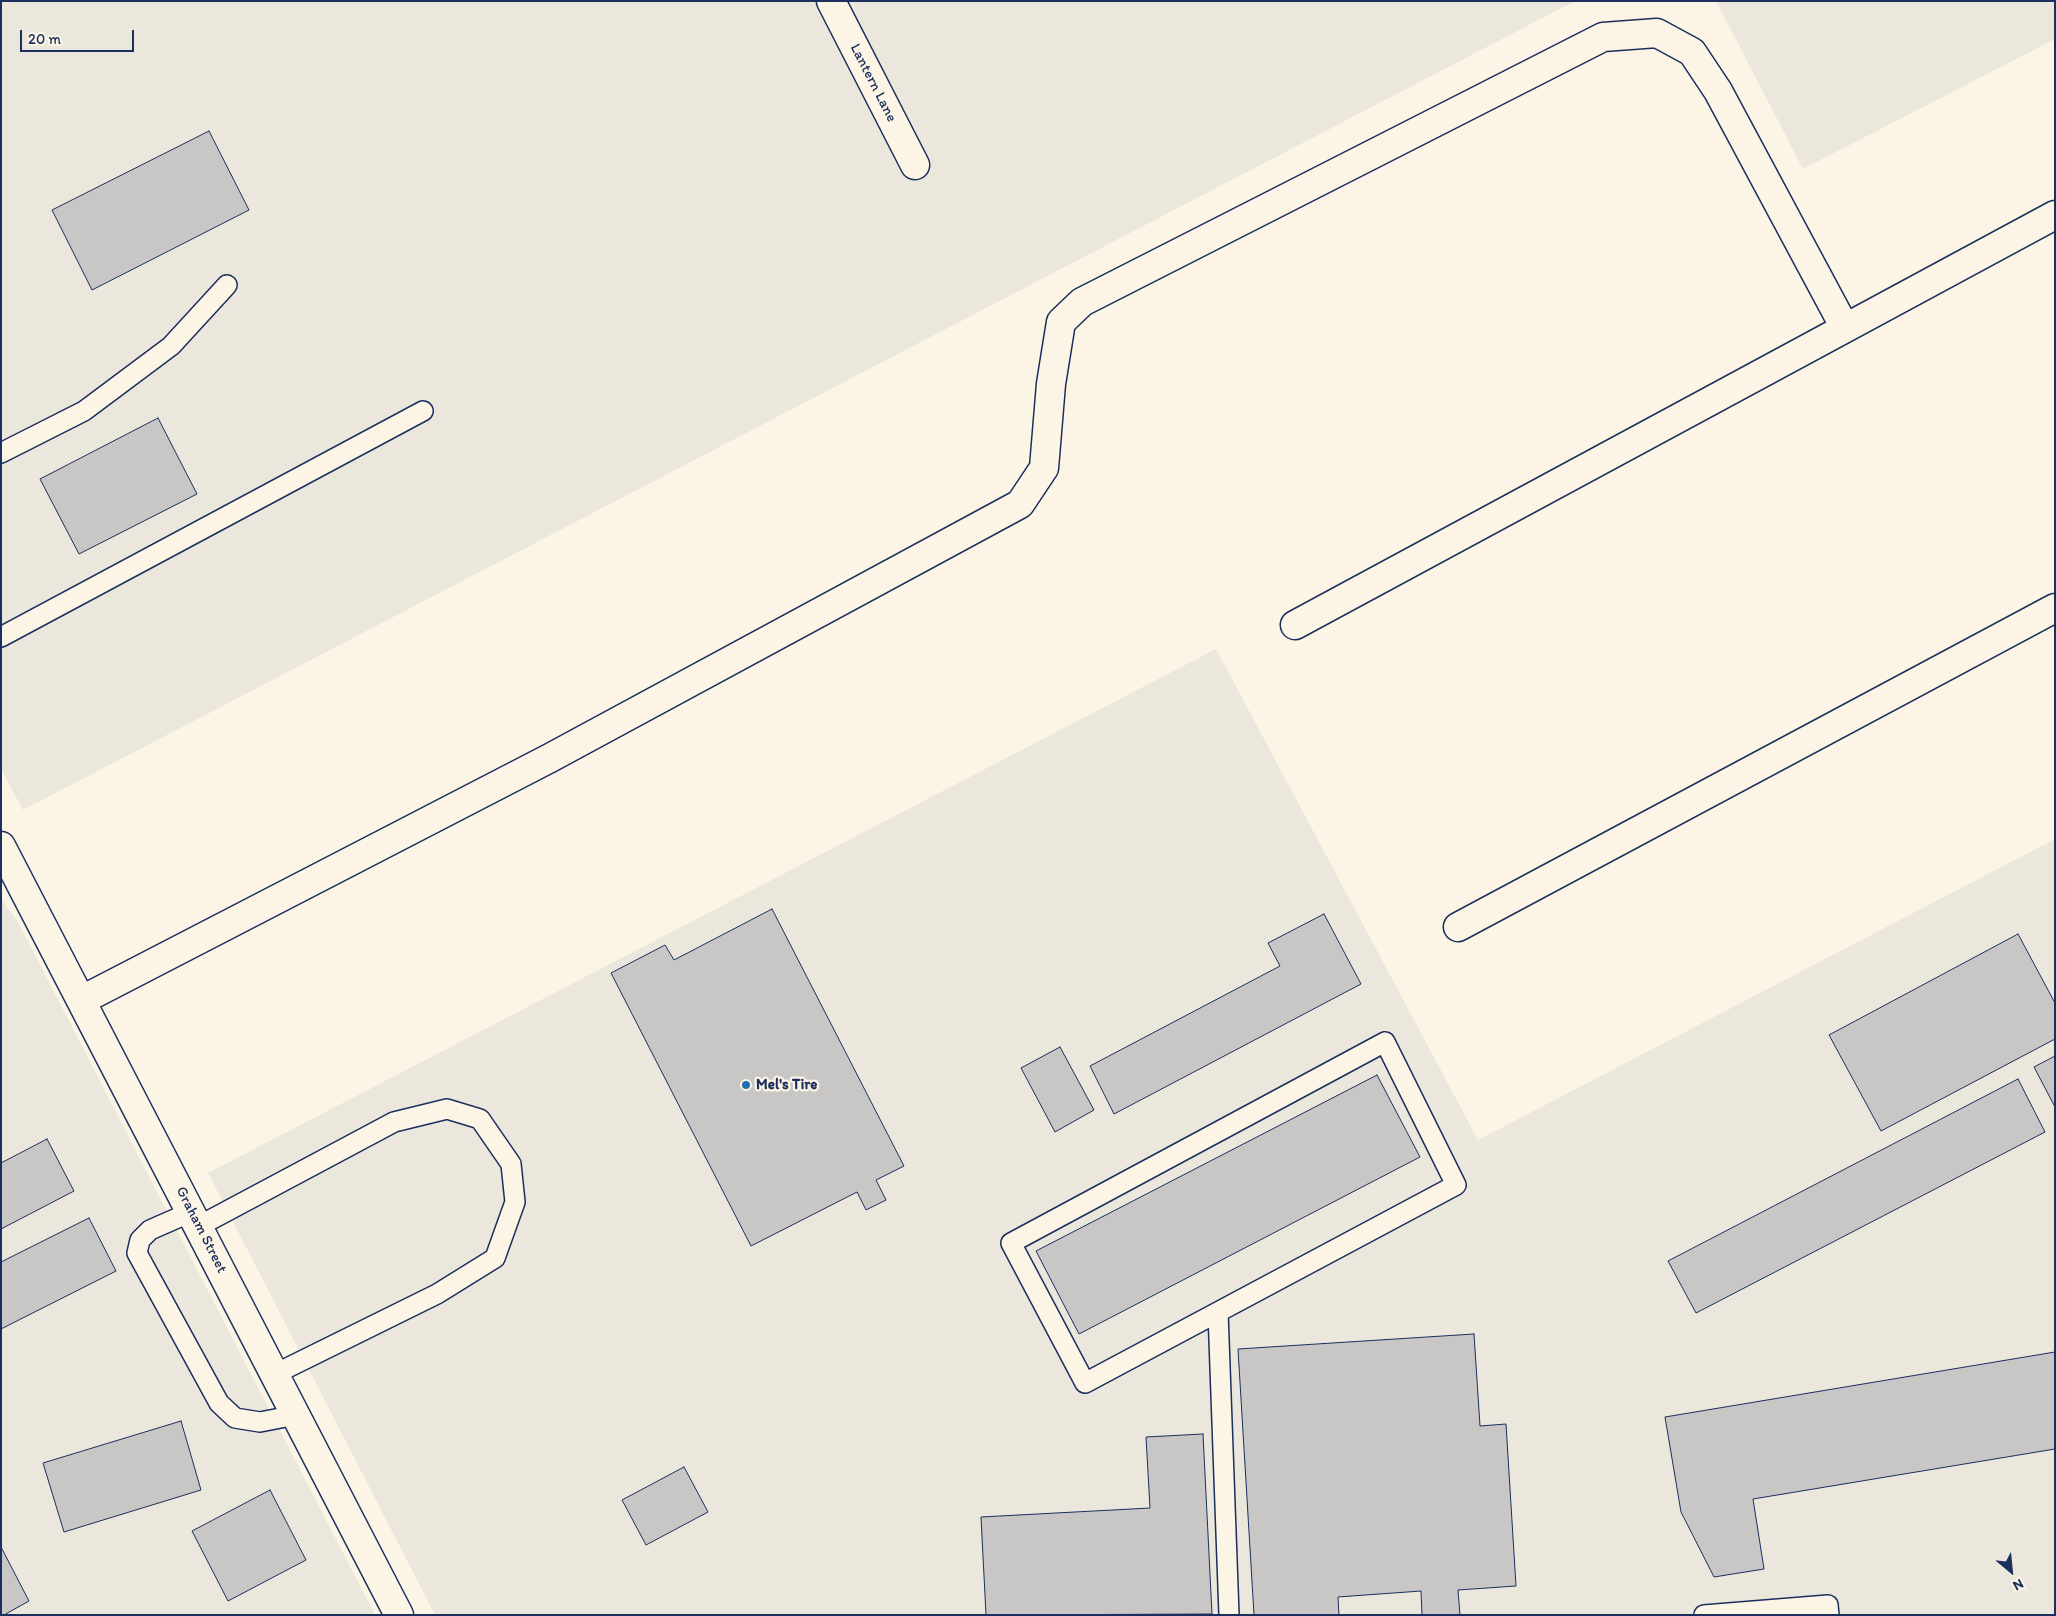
<!DOCTYPE html>
<html>
<head>
<meta charset="utf-8">
<style>
  body { margin:0 }
  #map { position:relative; width:2056px; height:1616px; overflow:hidden; background:#fcf5e5; font-family:Itim,sans-serif }
  canvas { display:block }
  .frame { position:absolute; inset:0; border:2px solid #1b2f5e; pointer-events:none }
  .north { position:absolute; left:1986px; top:1546px; width:50px; height:50px; -webkit-text-stroke:4px #fcf5e5; paint-order:stroke; rotate:152deg; font-size:14px; font-weight:700; line-height:20px; text-align:center; color:#1b2f5e }
  .north::after { content:''; display:block; margin:auto; width:18px; height:22px; background:#1b2f5e; clip-path:polygon(50% 0,100% 100%,50% 72%,0 100%) }
  .scale { position:absolute; left:20px; top:30px; width:114px; height:22px; box-sizing:border-box; border:2px solid #1b2f5e; border-top:0; padding-left:6px; font-size:15px; line-height:18px; white-space:nowrap; color:#1b2f5e; -webkit-text-stroke:4px #fcf5e5; paint-order:stroke }
</style>
</head>
<body>
<div id="map">
<canvas width="2056" height="1616"></canvas>
<div class="frame"></div>
<div class="north">N</div>
<div class="scale">20 m</div>
</div>
<script>
const c = document.querySelector('canvas').getContext('2d');
c.lineJoin = 'round';
function paint(path, color) { c.fillStyle = color; c.fill(path, 'evenodd'); }
const toPath = rows => new Path2D(rows.map(r => 'M' + r).join(''));
function stroke(path, color, width, dash) { c.strokeStyle = color; c.lineWidth = width; c.lineCap = dash ? 'butt' : 'round'; c.setLineDash(dash || []); c.stroke(path); }
function label(font, color, halo, rows, align = 'center') {
  c.font = font + ' Itim,sans-serif'; c.lineWidth = 4.5; c.setLineDash([]); c.textBaseline = 'middle'; c.strokeStyle = halo; c.fillStyle = color; for (const [text, x, y, turn = 0] of rows) {
    c.save(); c.translate(x, y); c.rotate((+turn || 0) * Math.PI / 180); c.textAlign = isNaN(turn) ? turn : align; if (halo) c.strokeText(text, 0, 0); c.fillText(text, 0, 0); c.restore();
  }
}
const built = toPath([
  [1,1,1575,1,23,810,1,769],
  [1716,1,2055,1,2055,39,1803,169],
  [1216,649,1478,1140,2055,839,2055,1615,435,1615,208,1173],
  [1,899,18,922,375,1615,1,1615]
]);
const building = toPath([
  [209,131,249,210,92,290,52,210,209,131],
  [158,418,197,494,79,554,40,479,158,418],
  [772,909,904,1166,876,1180,886,1200,866,1210,857,1192,751,1246,611,973,665,945,674,960,772,909],
  [1324,914,1361,984,1114,1114,1090,1066,1280,966,1268,943,1324,914],
  [2018,934,2055,1003,2055,1039,1881,1131,1829,1035,2018,934],
  [1060,1047,1094,1110,1055,1132,1021,1068,1060,1047],
  [2055,1056,2055,1107,2034,1067,2055,1056],
  [1377,1075,1420,1157,1079,1334,1036,1251,1377,1075],
  [2018,1079,2045,1132,1696,1313,1668,1261,2018,1079],
  [47,1139,74,1191,1,1229,1,1163,47,1139],
  [89,1218,116,1271,1,1329,1,1262,89,1218],
  [1474,1334,1480,1426,1506,1424,1516,1586,1458,1590,1460,1615,1422,1615,1421,1591,1338,1597,1339,1615,1254,1615,1238,1349,1474,1334],
  [2055,1352,2055,1449,1753,1499,1764,1569,1714,1577,1681,1512,1665,1417,2055,1352],
  [181,1421,201,1490,64,1532,43,1463,181,1421],
  [1203,1434,1212,1614,986,1615,981,1517,1150,1508,1146,1437,1203,1434],
  [684,1467,708,1512,646,1545,622,1500,684,1467],
  [270,1490,306,1560,228,1601,192,1531,270,1490],
  [1,1547,29,1601,4,1615,1,1615,1,1547]
]);
const service = toPath([
  [1,453,84,411,171,346,227,285],
  [1,637,423,411],
  [1385,1042,1456,1185,1085,1383,1011,1243,1385,1042],
  [191,1212,150,1230,140,1240,137,1253,219,1403,235,1418,260,1422,296,1415],
  [199,1226,394,1122,447,1109,480,1119,511,1164,515,1202,495,1258,437,1294,275,1374],
  [1218,1312,1229,1615],
  [1704,1615,1828,1605,1829,1615]
]);
const minor = toPath([
  [831,1,915,165],
  [1295,625,2055,215],
  [1,846,399,1615],
  [1458,927,2055,608],
  [82,1000,550,758,1020,504,1044,468,1051,384,1061,322,1082,302,1603,37,1657,33,1692,52,1718,91,1845,328]
]);
const markers = [
  [746,1085,5,"#1f6fb2"]
];
const streetNames = [
  ["Lantern Lane",873,83,63],
  ["Graham Street",201,1230,63]
];
const poiNames = [
  ["Mel's Tire",756,1085]
];
paint(built, '#ece7dc');
paint(building, '#c8c7c6');
stroke(building, '#1b2f5e', 1);
stroke(service, '#1b2f5e', 22);
stroke(minor, '#1b2f5e', 31);
stroke(service, '#fcf5e5', 19);
stroke(minor, '#fcf5e5', 28);
for (const [x, y, r, color] of markers) { const dot = new Path2D(); dot.arc(x, y, r, 0, 2 * Math.PI); c.fillStyle = color; c.fill(dot); stroke(dot, '#fcf5e5', 2); }
label('15px', '#1b2f5e', '#fcf5e5', streetNames);
label('bold 15px', '#1b2f5e', '#fcf5e5', poiNames, 'left');
</script>
</body>
</html>
